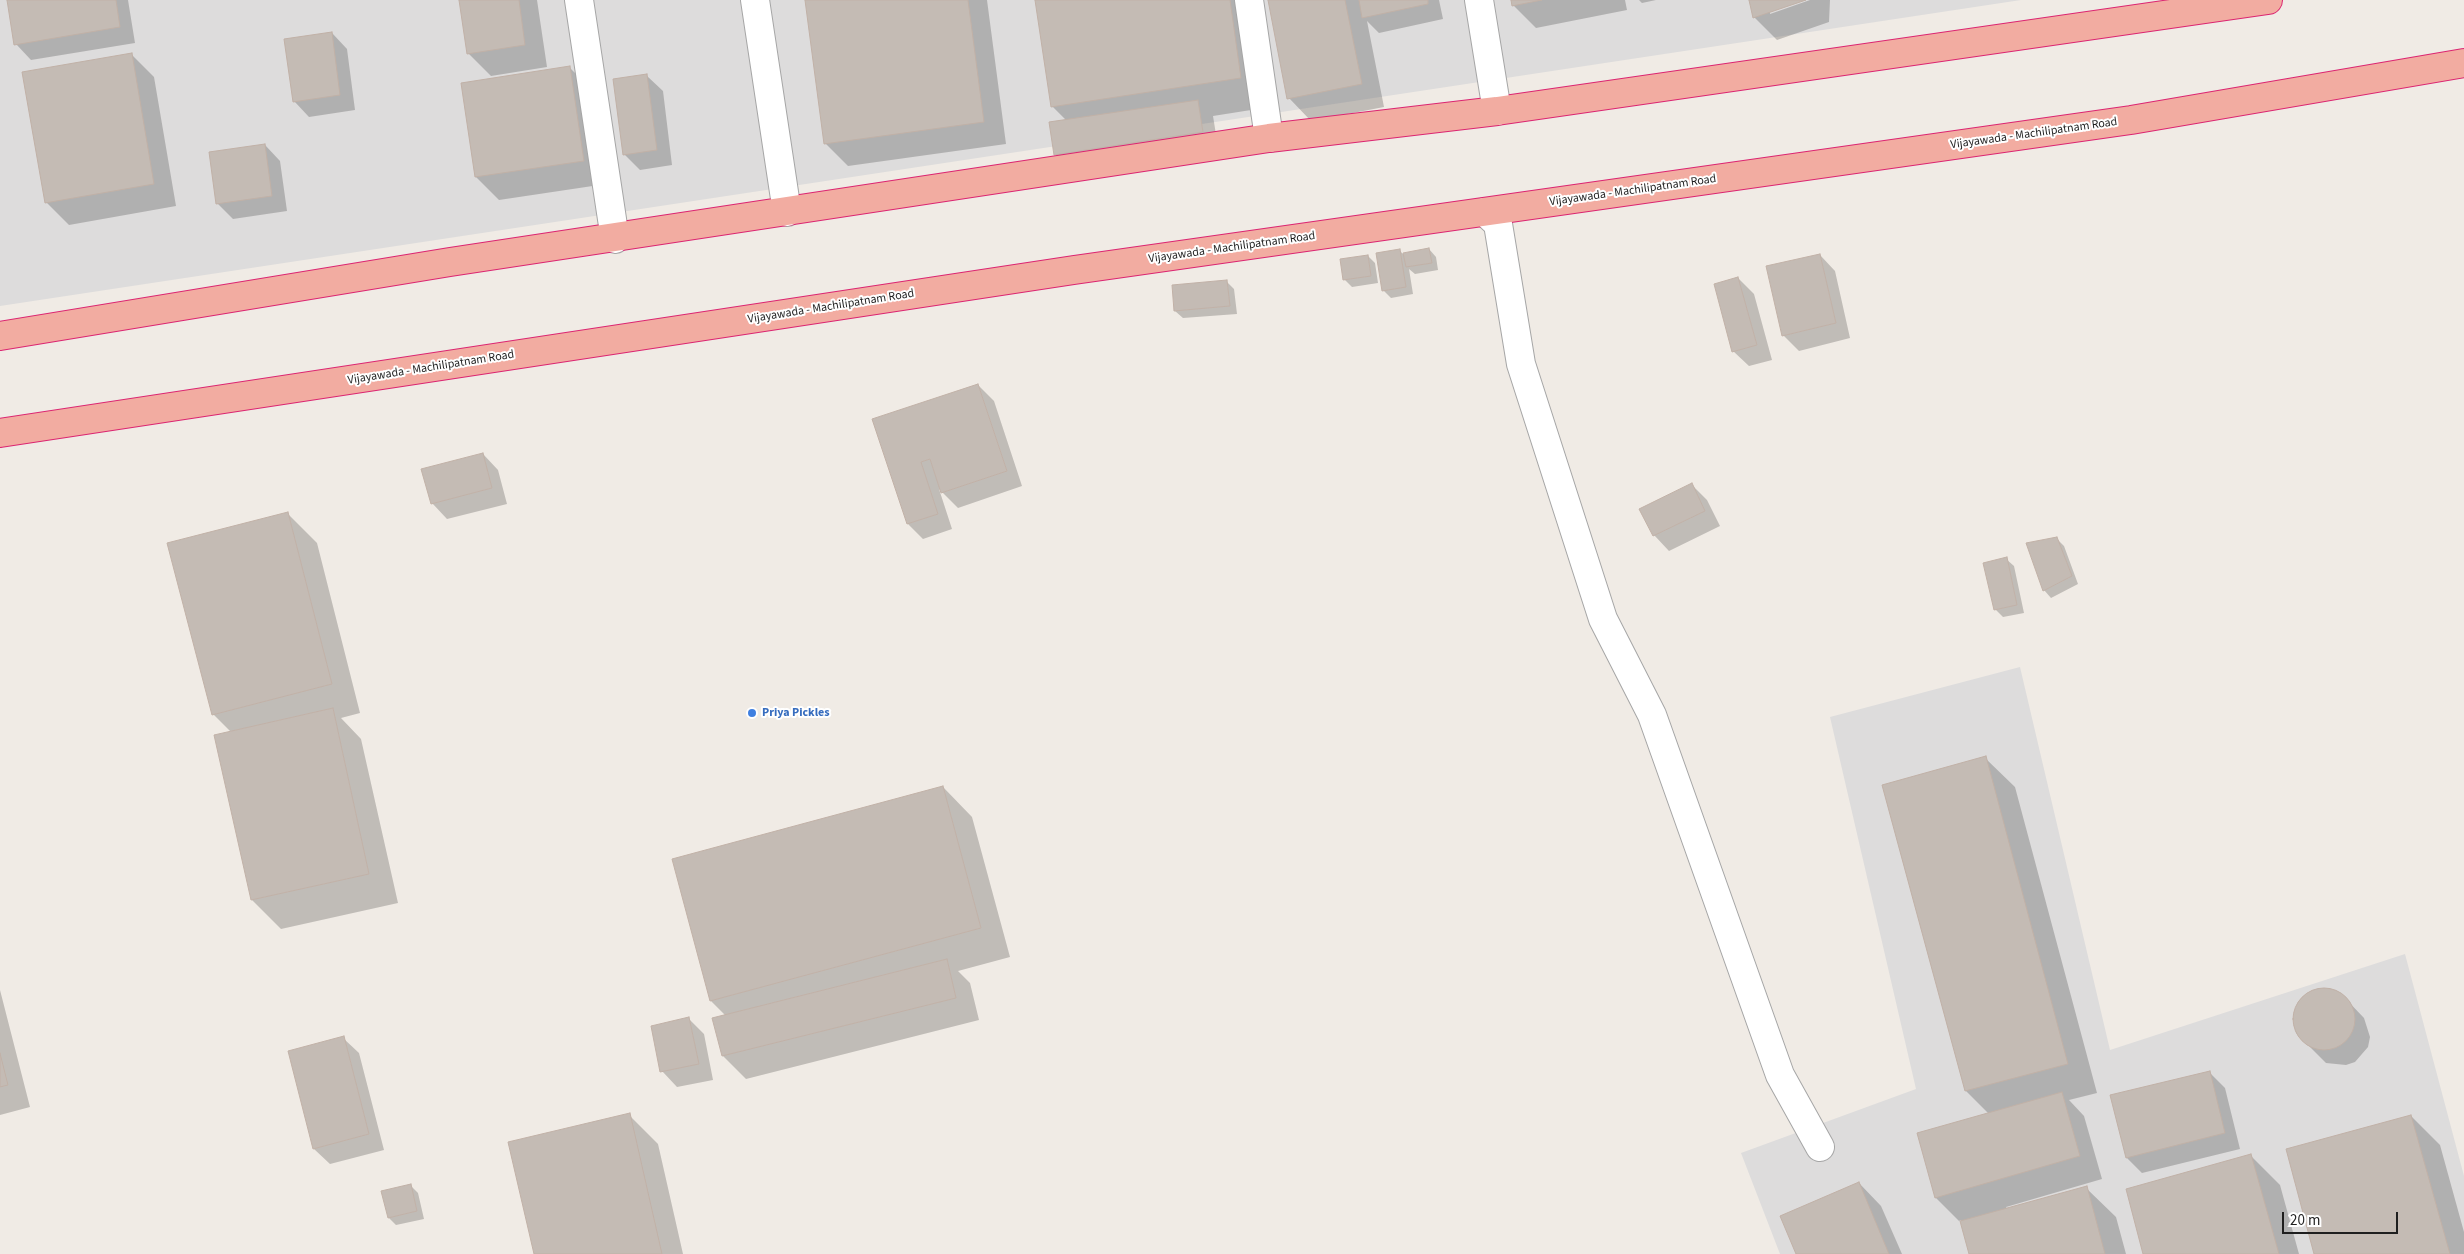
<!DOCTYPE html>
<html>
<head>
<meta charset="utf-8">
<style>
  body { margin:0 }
  #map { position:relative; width:2464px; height:1254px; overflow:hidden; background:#f0ebe5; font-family:"Source Sans 3",sans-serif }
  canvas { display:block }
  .scale { position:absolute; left:2282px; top:1212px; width:116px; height:22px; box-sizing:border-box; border:2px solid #1f1f1f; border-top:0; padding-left:6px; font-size:15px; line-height:18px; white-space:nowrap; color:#1f1f1f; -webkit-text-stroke:4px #fff; paint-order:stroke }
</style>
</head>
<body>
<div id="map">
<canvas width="2464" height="1254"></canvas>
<div class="scale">20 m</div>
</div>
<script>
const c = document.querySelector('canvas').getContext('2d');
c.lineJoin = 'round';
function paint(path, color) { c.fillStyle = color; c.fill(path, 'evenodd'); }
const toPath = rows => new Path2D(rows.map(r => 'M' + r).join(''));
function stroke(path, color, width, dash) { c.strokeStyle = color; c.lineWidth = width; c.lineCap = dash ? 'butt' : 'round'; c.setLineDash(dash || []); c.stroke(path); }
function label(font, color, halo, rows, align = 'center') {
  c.font = font + ' "Source Sans 3",sans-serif'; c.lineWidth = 4; c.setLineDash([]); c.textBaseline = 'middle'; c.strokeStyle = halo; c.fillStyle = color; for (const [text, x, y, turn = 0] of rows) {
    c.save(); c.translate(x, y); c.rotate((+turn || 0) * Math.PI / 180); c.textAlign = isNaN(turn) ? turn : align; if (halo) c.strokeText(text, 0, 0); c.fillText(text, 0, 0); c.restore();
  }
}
const residential = toPath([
  [0,0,2021,0,0,306],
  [2020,667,2110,1050,2405,954,2464,1176,2464,1254,1780,1254,1741,1153,1916,1089,1830,717]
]);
const shadow = toPath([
  [8,0,128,0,135,43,31,60,16,44],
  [460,0,537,0,547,67,491,76,468,53],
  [806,0,987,0,1006,144,848,166,825,143],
  [1036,0,1254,0,1270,107,1213,116,1218,147,1070,170,1055,154,1067,121,1052,106],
  [1269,0,1439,0,1443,19,1379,33,1367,21,1384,107,1311,121,1289,98],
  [1512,0,1625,0,1627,10,1536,28,1513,5],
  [1639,0,1656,0,1642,3],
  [1751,0,1802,0,1770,11,1770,14,1810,0,1830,0,1829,22,1777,40,1754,17],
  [332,33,347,49,355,110,309,117,294,101],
  [131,54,154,77,176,206,69,225,46,202],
  [569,67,592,90,606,184,499,200,476,177,462,84],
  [647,76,663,91,672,165,640,170,624,154],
  [265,145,280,161,287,211,233,219,217,203],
  [1429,249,1436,257,1438,270,1415,274,1409,269,1413,294,1391,298,1383,290,1400,251,1403,254],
  [1820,255,1835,271,1850,338,1799,351,1783,335],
  [1368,256,1375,263,1378,283,1352,287,1344,279],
  [1738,278,1754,294,1772,360,1749,366,1733,351],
  [1227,282,1234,289,1237,314,1183,318,1175,311],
  [978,385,994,401,1022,486,958,508,939,489,952,529,923,539,908,524,873,420],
  [483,454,498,470,507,504,447,519,432,503],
  [1692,485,1707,500,1720,526,1669,551,1654,535],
  [287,513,317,543,360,713,341,718,361,739,398,903,281,929,252,900,231,732,213,714],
  [2057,539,2064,546,2078,584,2051,598,2044,590],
  [2006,559,2014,566,2024,613,2003,617,1995,609],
  [1985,758,2015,787,2097,1093,2069,1100,2084,1116,2102,1179,2006,1207,2007,1209,2086,1188,2116,1217,2126,1254,1971,1254,1961,1220,1959,1221,1936,1198,1918,1134,1989,1114,1966,1091,1884,786],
  [943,787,972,817,1010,957,958,971,970,983,979,1020,746,1079,723,1056,713,1019,726,1016,711,1001,674,860],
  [2323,989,2342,995,2364,1018,2370,1037,2368,1047,2355,1062,2346,1065,2326,1063,2296,1033,2294,1023,2298,1005,2313,991],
  [0,990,30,1107,0,1115],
  [689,1019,704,1034,713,1080,677,1087,662,1071],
  [343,1038,359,1053,384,1150,330,1164,314,1149],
  [2209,1072,2225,1088,2240,1149,2142,1173,2127,1158],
  [629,1115,658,1144,683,1254,535,1254],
  [2411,1116,2440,1145,2464,1232,2464,1254,2316,1254],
  [2251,1156,2280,1185,2299,1254,2145,1254],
  [1859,1183,1881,1206,1902,1254,1797,1254],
  [410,1185,418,1193,424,1219,396,1225,389,1218]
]);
const building = toPath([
  [7,0,116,0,120,27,14,45,7,0],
  [459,0,519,0,525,45,467,54,459,0],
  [805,0,968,0,984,122,824,144,805,0],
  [1035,0,1230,0,1241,78,1051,107,1035,0],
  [1268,0,1345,0,1362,84,1287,99,1268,0],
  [1359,0,1428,0,1428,4,1362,18,1359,0],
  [1511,0,1542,0,1512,6,1511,0],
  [1749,0,1806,0,1753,18,1749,0],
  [332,32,340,95,293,102,284,39,332,32],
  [132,53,154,184,45,203,22,72,132,53],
  [570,66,584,161,475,177,461,83,570,66],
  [647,74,657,150,623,155,613,79,647,74],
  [1198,100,1203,132,1054,155,1049,122,1198,100],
  [265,144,272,196,216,204,209,152,265,144],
  [1429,248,1432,263,1406,267,1403,253,1429,248],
  [1400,249,1406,287,1382,291,1376,253,1400,249],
  [1820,254,1836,323,1782,336,1766,266,1820,254],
  [1368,255,1371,276,1343,280,1340,259,1368,255],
  [1738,277,1757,345,1732,352,1714,284,1738,277],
  [1227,280,1230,306,1174,311,1172,285,1227,280],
  [978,384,1007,471,941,493,930,459,921,462,938,514,907,524,872,419,978,384],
  [483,453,492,488,431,504,421,469,483,453],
  [1692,483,1705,511,1653,536,1639,509,1692,483],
  [288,512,332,684,212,715,167,543,288,512],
  [2057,537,2072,576,2043,591,2026,543,2057,537],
  [2007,557,2017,605,1994,610,1983,563,2007,557],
  [333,708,369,874,251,900,214,735,333,708],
  [1986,756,2068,1064,1965,1091,1882,785,1986,756],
  [943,786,981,928,710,1001,672,859,943,786],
  [947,959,956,998,722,1056,712,1018,947,959],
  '2293 1019a31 31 0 1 1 62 0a31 31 0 1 1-62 0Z',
  [689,1017,699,1064,660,1072,651,1026,689,1017],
  [344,1036,369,1134,313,1149,288,1051,344,1036],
  [0,1053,8,1085,0,1087,0,1053],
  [2210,1071,2225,1133,2126,1158,2110,1095,2210,1071],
  [2062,1092,2080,1156,1935,1198,1917,1133,2062,1092],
  [630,1113,662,1254,534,1254,508,1142,630,1113],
  [2411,1115,2450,1254,2314,1254,2286,1149,2411,1115],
  [2251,1154,2279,1254,2143,1254,2126,1189,2251,1154],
  [1859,1182,1889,1254,1796,1254,1780,1216,1859,1182],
  [411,1184,417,1211,388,1218,381,1191,411,1184],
  [2087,1186,2105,1254,1969,1254,1960,1221,2087,1186]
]);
const minor = toPath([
  [579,0,615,239],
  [755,0,787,212],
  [1249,0,1269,138],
  [1479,0,1497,111],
  [1485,212,1498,224,1521,364,1603,619,1652,715,1780,1075,1820,1147]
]);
const trunk = toPath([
  [0,336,450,262,1269,138,1497,111,2268,0],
  [0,433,1074,270,2131,120,2464,63]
]);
const markers = [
  [752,713,5,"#3f7fe0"]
];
const streetNames = [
  ["Vijayawada - Machilipatnam Road",2034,134,-8],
  ["Vijayawada - Machilipatnam Road",1633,191,-8],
  ["Vijayawada - Machilipatnam Road",1232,248,-8],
  ["Vijayawada - Machilipatnam Road",831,307,-9],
  ["Vijayawada - Machilipatnam Road",431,368,-9]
];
const shopNames = [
  ["Priya Pickles",762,713]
];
paint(residential, '#dddcdc');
paint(shadow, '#0003');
paint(building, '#c4bbb4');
stroke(building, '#c1b1a7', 1);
stroke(minor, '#a6a6a6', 30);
stroke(trunk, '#db2571', 30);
stroke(minor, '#fff', 28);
stroke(trunk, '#f2aca1', 28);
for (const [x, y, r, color] of markers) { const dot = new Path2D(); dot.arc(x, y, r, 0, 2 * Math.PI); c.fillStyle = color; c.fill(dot); stroke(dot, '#fff', 2); }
label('12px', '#1f1f1f', '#fff', streetNames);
label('bold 12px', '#366cbe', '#fff', shopNames, 'left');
</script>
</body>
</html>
